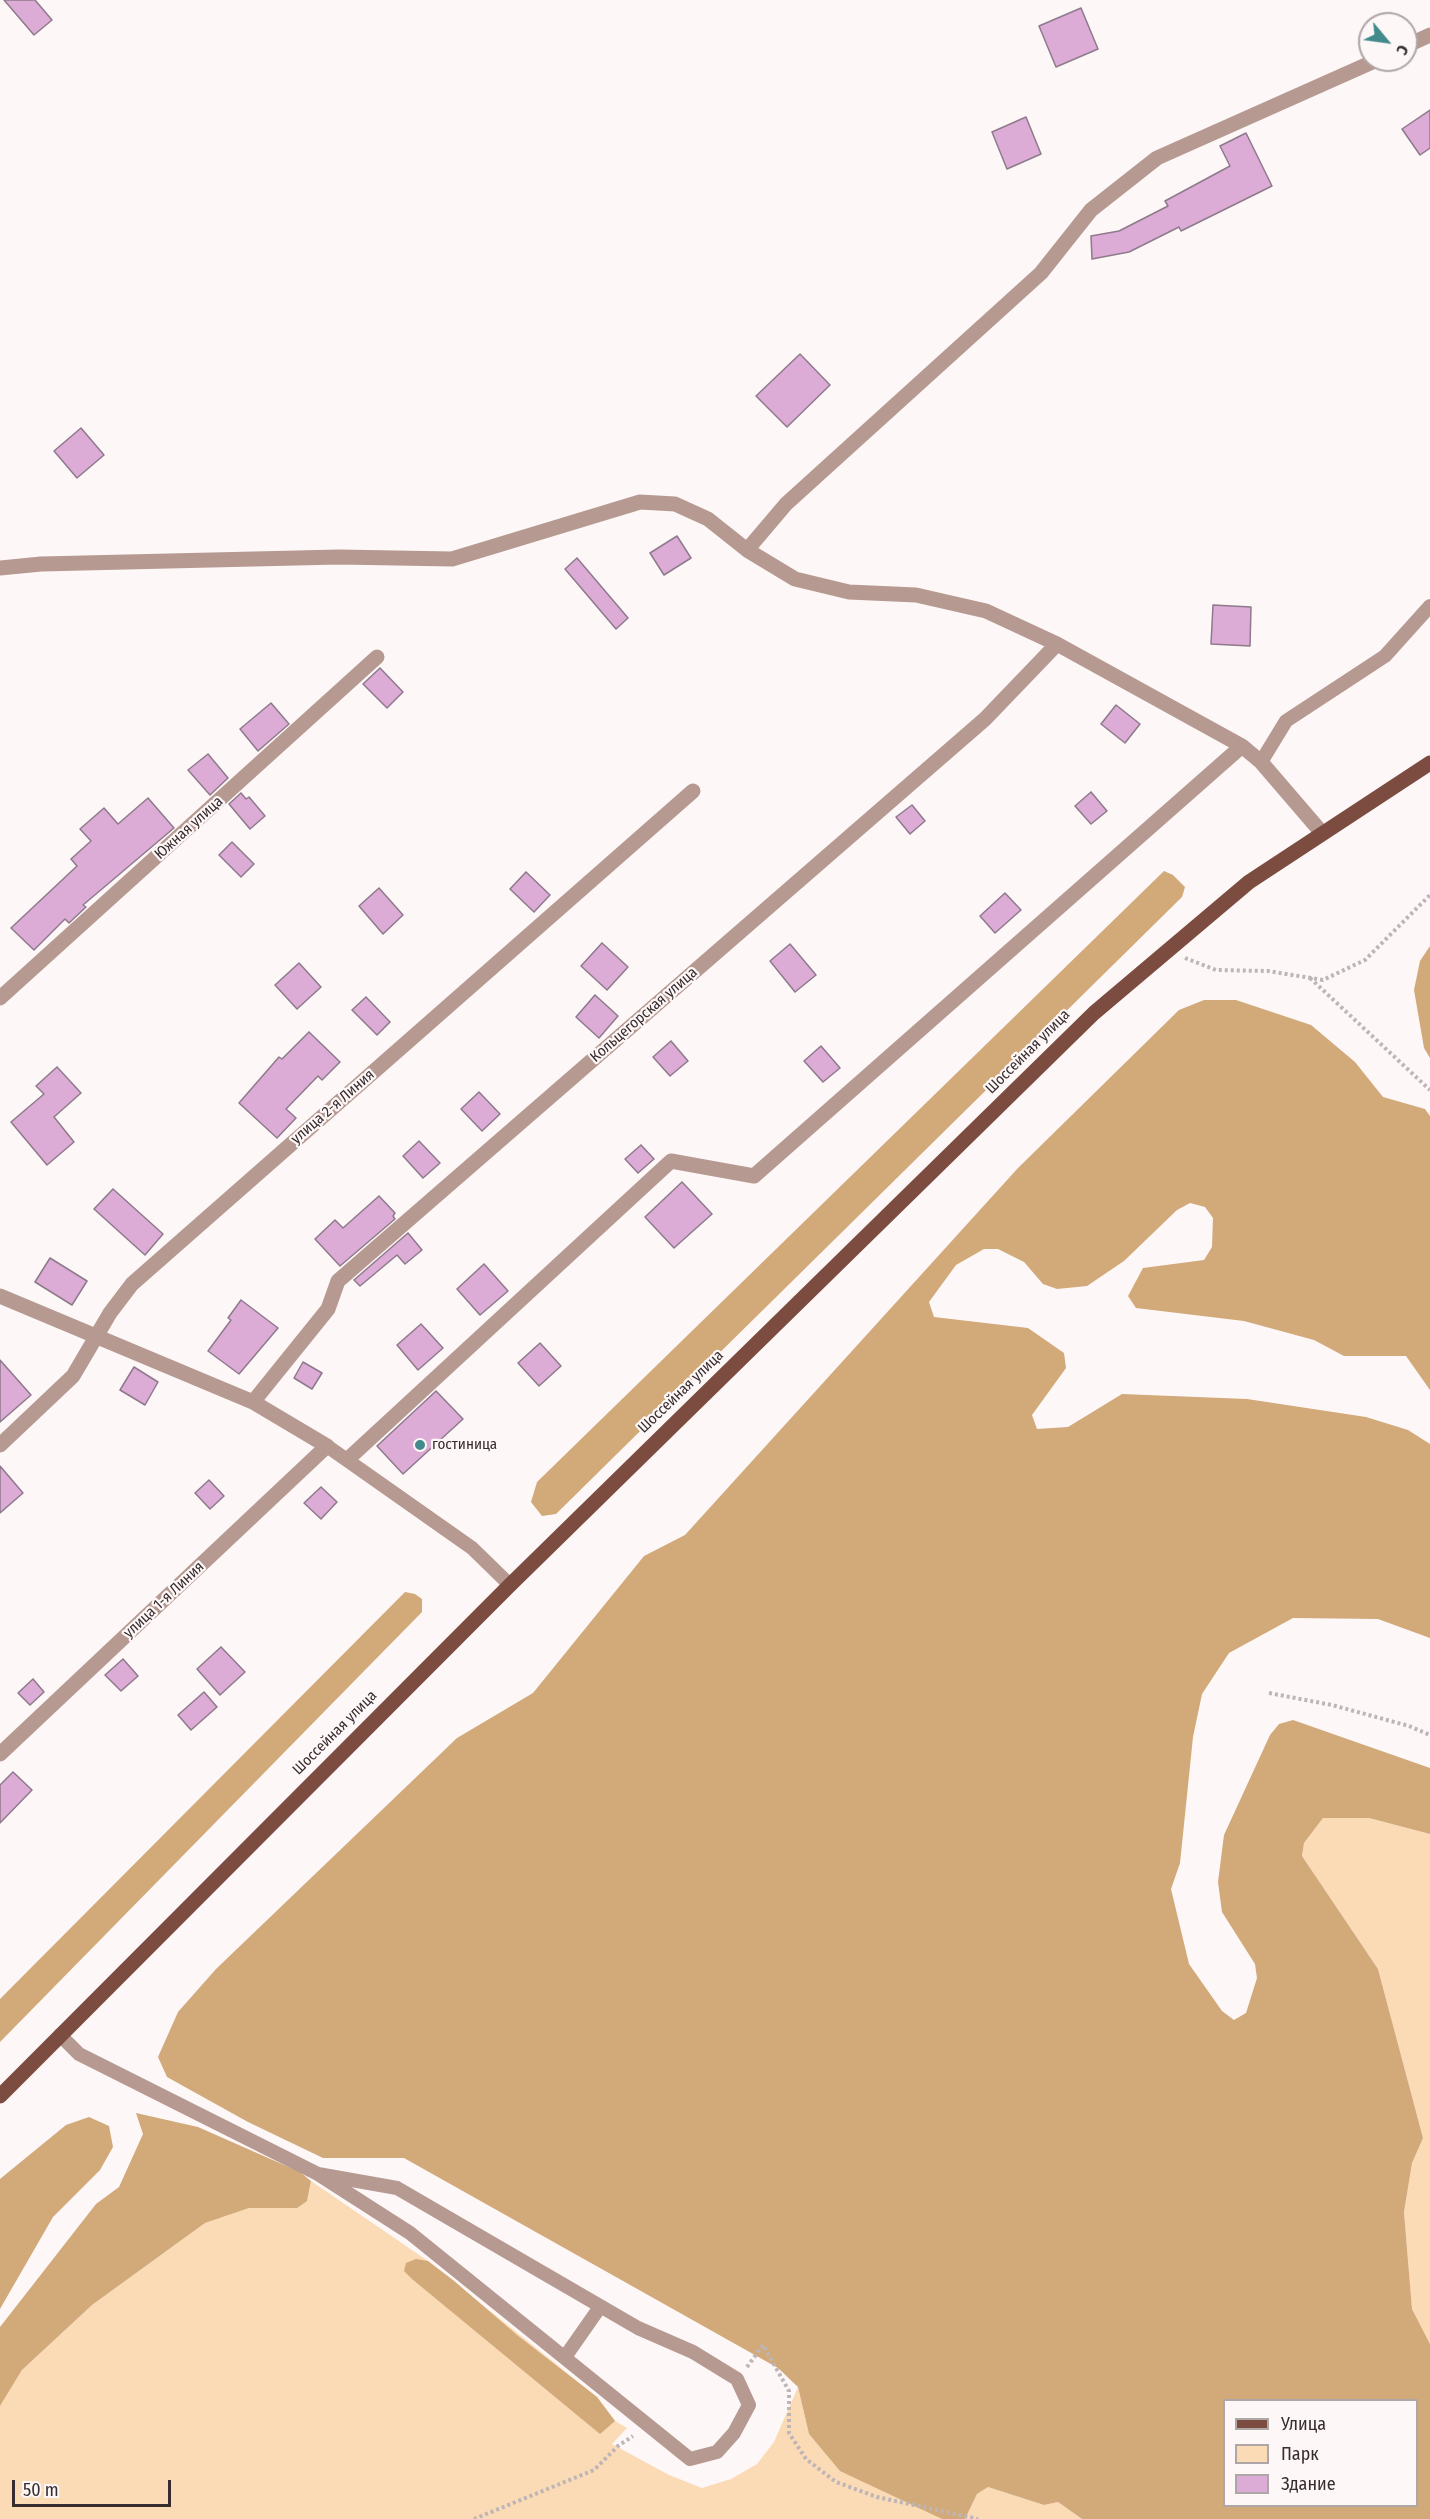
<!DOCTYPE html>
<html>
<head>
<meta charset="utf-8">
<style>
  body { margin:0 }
  #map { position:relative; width:1430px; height:2519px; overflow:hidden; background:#fdf7f8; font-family:"Fira Sans Condensed",sans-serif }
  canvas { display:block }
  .legend { position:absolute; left:1223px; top:2399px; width:195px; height:108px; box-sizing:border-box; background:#fdf7f8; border:2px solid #aea6a7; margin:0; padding:8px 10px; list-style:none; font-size:18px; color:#372c2e }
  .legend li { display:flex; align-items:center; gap:12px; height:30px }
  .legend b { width:30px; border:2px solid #aea6a7 }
  .north { position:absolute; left:1358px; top:12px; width:60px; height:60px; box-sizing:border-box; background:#fdf7f8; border:2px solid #aea6a7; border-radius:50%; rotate:119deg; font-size:16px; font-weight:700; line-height:24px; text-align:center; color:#372c2e }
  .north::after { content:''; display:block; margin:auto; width:21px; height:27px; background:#428a8b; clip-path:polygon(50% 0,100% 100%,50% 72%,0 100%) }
  .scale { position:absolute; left:12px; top:2480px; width:159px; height:27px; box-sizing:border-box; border:3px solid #372c2e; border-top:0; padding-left:8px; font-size:18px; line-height:21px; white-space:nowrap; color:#372c2e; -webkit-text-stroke:4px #fdf7f8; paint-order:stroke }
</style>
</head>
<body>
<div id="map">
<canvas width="1430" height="2519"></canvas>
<ul class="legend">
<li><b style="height:8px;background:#7b4c3f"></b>Улица</li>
<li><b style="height:16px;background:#fbdab6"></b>Парк</li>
<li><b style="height:16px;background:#dcacd6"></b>Здание</li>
</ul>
<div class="north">С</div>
<div class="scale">50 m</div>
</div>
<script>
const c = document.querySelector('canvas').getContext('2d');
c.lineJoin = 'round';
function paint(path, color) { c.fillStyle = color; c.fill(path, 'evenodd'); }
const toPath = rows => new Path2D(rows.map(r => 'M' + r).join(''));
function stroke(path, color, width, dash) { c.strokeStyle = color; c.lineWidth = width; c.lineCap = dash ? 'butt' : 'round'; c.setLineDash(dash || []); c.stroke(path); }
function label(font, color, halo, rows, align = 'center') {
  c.font = font + ' "Fira Sans Condensed",sans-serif'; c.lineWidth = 4.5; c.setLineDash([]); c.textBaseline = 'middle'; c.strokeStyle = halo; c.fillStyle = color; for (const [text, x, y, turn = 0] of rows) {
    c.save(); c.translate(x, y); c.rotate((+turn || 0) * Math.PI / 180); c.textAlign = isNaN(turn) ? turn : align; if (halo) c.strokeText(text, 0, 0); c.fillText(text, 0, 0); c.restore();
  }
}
const green = toPath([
  [1323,1818,1369,1818,1430,1834,1430,2344,1412,2309,1404,2212,1412,2163,1423,2138,1378,1969,1302,1856,1304,1843],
  [311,2181,428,2261,597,2397,615,2421,627,2428,612,2444,669,2475,702,2488,731,2479,757,2464,774,2442,798,2387,809,2434,840,2470,942,2519,0,2519,0,2406,22,2370,92,2305,205,2223,249,2208,278,2208,307,2201],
  [988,2487,1044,2505,1058,2502,1082,2519,965,2519,977,2494]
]);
const forest = toPath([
  [1164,871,1173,875,1185,887,1182,897,556,1514,542,1516,531,1502,537,1482],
  [1430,946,1430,1058,1424,1048,1414,990,1420,961],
  [1204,1000,1236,1000,1311,1025,1355,1062,1383,1097,1425,1109,1430,1116,1430,1390,1406,1356,1344,1356,1314,1340,1244,1321,1136,1308,1128,1296,1143,1268,1204,1260,1212,1247,1213,1218,1205,1207,1190,1203,1177,1210,1124,1261,1087,1286,1057,1289,1043,1284,1024,1262,998,1249,984,1249,956,1265,929,1302,934,1317,1028,1328,1064,1353,1066,1368,1032,1415,1037,1429,1068,1427,1122,1394,1247,1399,1366,1417,1408,1430,1430,1444,1430,1638,1378,1619,1293,1618,1229,1653,1202,1694,1193,1737,1180,1863,1171,1889,1189,1964,1222,2011,1234,2020,1246,2013,1257,1978,1255,1964,1222,1912,1218,1882,1224,1835,1270,1735,1279,1724,1293,1720,1430,1768,1430,1834,1369,1818,1323,1818,1304,1843,1302,1856,1378,1969,1423,2138,1412,2163,1404,2212,1412,2309,1430,2344,1430,2519,1082,2519,1058,2502,1044,2505,988,2487,977,2494,965,2519,942,2519,840,2471,809,2434,798,2387,778,2368,404,2158,323,2158,248,2122,167,2077,158,2057,178,2012,216,1969,457,1738,533,1693,644,1556,685,1535,1018,1168,1179,1010],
  [1224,2400,1416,2400,1416,2506,1224,2506],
  [405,1592,415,1594,422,1599,422,1612,0,2042,0,1999],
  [136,2113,198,2127,300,2172,311,2181,307,2201,297,2208,249,2208,205,2223,92,2305,22,2370,0,2406,0,2327,96,2204,119,2187,143,2134],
  [89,2117,109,2126,113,2147,100,2170,53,2217,0,2309,0,2179,66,2125],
  [416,2259,428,2261,453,2280,517,2335,597,2397,615,2421,600,2434,412,2279,404,2271,406,2263]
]);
const building = toPath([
  [4,0,35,0,52,20,34,35,4,0],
  [1081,8,1098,49,1056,67,1039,26,1081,8],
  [1430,110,1430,148,1420,155,1402,129,1430,110],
  [1026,117,1041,154,1007,169,992,132,1026,117],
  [1246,133,1272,186,1181,231,1179,227,1129,252,1092,259,1091,236,1119,231,1168,206,1165,201,1230,166,1220,146,1246,133],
  [800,354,830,385,787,427,756,396,800,354],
  [81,428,104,455,77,478,54,451,81,428],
  [677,536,691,558,664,575,650,553,677,536],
  [577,558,628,618,616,629,565,569,577,558],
  [1213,605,1251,607,1250,646,1211,644,1213,605],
  [380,668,403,692,387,708,363,684,380,668],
  [271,703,289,724,258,751,240,729,271,703],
  [1116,705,1140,724,1125,743,1101,724,1116,705],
  [208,754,228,778,210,795,188,770,208,754],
  [1091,792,1107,811,1091,824,1075,806,1091,792],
  [241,793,246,799,249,797,265,816,250,829,229,804,241,793],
  [148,798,174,828,83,905,86,907,69,923,65,919,34,950,11,928,77,866,71,859,91,841,80,829,104,808,118,824,148,798],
  [912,805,925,821,910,834,896,817,912,805],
  [232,842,254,864,241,877,219,855,232,842],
  [526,872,550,895,534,912,510,889,526,872],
  [379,888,403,915,383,934,359,906,379,888],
  [1005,893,1021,910,995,933,980,916,1005,893],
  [602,943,628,967,607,990,581,966,602,943],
  [790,944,816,975,795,992,770,961,790,944],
  [299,963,321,987,297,1009,275,985,299,963],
  [595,995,618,1016,599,1038,576,1017,595,995],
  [366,997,390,1022,377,1035,352,1010,366,997],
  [309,1032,340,1062,322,1080,318,1076,286,1109,296,1118,277,1138,239,1103,279,1057,282,1059,309,1032],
  [671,1041,688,1061,670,1076,653,1057,671,1041],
  [821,1046,840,1068,823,1082,804,1061,821,1046],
  [57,1067,81,1093,54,1117,74,1142,47,1165,11,1122,44,1094,36,1086,57,1067],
  [479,1092,500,1114,482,1131,461,1109,479,1092],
  [419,1141,440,1163,423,1178,403,1156,419,1141],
  [641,1145,654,1159,638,1173,625,1159,641,1145],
  [682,1182,712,1214,674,1248,645,1217,682,1182],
  [113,1189,163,1234,145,1255,94,1209,113,1189],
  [379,1196,395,1213,393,1216,395,1219,340,1266,315,1239,335,1220,343,1228,379,1196],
  [408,1233,422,1250,405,1264,397,1255,360,1286,354,1280,408,1233],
  [50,1258,87,1281,72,1305,35,1282,50,1258],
  [484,1264,508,1291,480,1315,457,1289,484,1264],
  [241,1300,278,1328,239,1374,208,1351,231,1320,228,1318,241,1300],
  [421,1324,443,1348,418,1370,397,1345,421,1324],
  [540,1343,561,1366,539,1386,518,1363,540,1343],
  [0,1360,31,1395,0,1422,0,1360],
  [303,1362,322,1373,312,1389,294,1378,303,1362],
  [134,1367,158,1382,145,1405,120,1390,134,1367],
  [436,1391,463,1419,403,1474,377,1446,436,1391],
  [0,1466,23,1493,0,1513,0,1466],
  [209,1480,224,1496,210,1509,195,1493,209,1480],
  [321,1487,337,1502,321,1519,304,1503,321,1487],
  [221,1647,245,1672,220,1695,197,1669,221,1647],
  [123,1659,138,1676,121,1691,105,1675,123,1659],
  [33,1679,44,1692,30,1705,18,1693,33,1679],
  [204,1692,217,1707,191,1730,178,1715,204,1692],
  [13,1772,32,1790,0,1823,0,1785,13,1772]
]);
const path = toPath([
  [1185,958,1216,970,1268,971,1323,980,1365,960,1430,895],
  [1310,978,1430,1090],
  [1269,1693,1332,1705,1409,1726,1430,1735],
  [747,2367,763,2345,789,2391,789,2433,806,2459,836,2482,877,2497,978,2519],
  [474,2519,594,2470,618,2446,633,2436]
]);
const lane = toPath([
  [1261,762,1286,721,1385,656,1430,606],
  [327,1446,472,1548,510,1585],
  [60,2035,79,2054,318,2174,410,2233,690,2459,717,2452,734,2433,749,2405,737,2379,693,2352,638,2328,397,2188,318,2174],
  [565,2357,600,2307]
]);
const street = toPath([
  [1406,46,1430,35],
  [747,550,786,504,1041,273,1091,210,1157,158,1377,60],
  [0,568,41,564,339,557,452,559,640,502,675,504,708,519,747,550,795,579,849,592,916,595,986,611,1057,644,1242,746,1261,762,1322,833],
  [0,998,377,657],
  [0,1296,253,1402,327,1446,0,1754],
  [253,1402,328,1309,338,1281,985,719,1057,644],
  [0,1445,73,1376,110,1313,132,1284,693,791],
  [348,1459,671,1161,754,1176,1242,746]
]);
const primary = toPath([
  [0,2096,510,1585,1094,1013,1249,882,1430,763]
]);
const markers = [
  [420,1445,6,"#428a8b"]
];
const streetNames = [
  ["Южная улица",189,828,-42],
  ["Кольцегорская улица",644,1015,-41],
  ["Шоссейная улица",1028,1052,-45],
  ["улица 2-я Линия",333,1107,-41],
  ["Шоссейная улица",681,1392,-44],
  ["улица 1-я Линия",164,1600,-43],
  ["Шоссейная улица",335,1733,-45]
];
const poiNames = [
  ["гостиница",432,1445]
];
paint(green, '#fbdab6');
paint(forest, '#d2a979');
paint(building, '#dcacd6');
stroke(building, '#8e7a8b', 1.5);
stroke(path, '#bdb5b6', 4, [3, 3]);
stroke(lane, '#b69a91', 14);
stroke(street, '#b69a91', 15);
stroke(primary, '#7b4c3f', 15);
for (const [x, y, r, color] of markers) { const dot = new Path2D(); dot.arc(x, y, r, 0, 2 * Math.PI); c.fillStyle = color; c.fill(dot); stroke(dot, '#fdf7f8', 2); }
label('15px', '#372c2e', '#fdf7f8', streetNames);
label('15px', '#372c2e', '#fdf7f8', poiNames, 'left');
</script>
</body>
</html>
